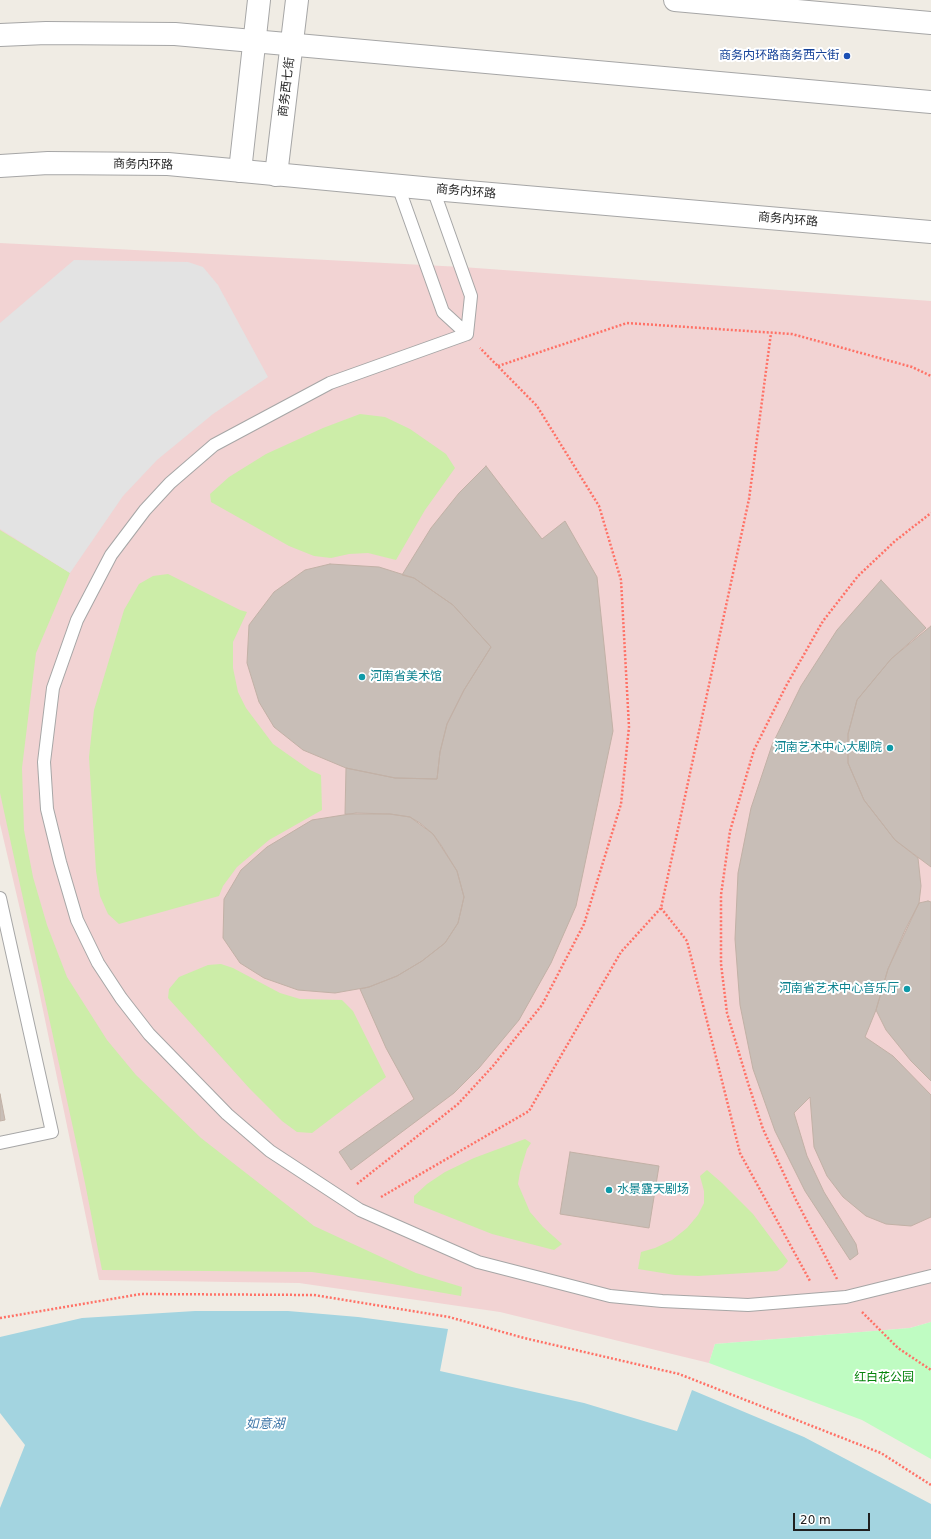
<!DOCTYPE html>
<html>
<head>
<meta charset="utf-8">
<style>
  body { margin:0 }
  #map { position:relative; width:931px; height:1539px; overflow:hidden; background:#f0ece4; font-family:"DejaVu Sans",sans-serif }
  canvas { display:block }
  .scale { position:absolute; left:793px; top:1513px; width:77px; height:18px; box-sizing:border-box; border:2px solid #1f1f1f; border-top:0; padding-left:5px; font-size:12px; line-height:14px; white-space:nowrap; color:#1f1f1f; -webkit-text-stroke:3px #fff; paint-order:stroke }
</style>
</head>
<body>
<div id="map">
<canvas width="931" height="1539"></canvas>
<div class="scale">20 m</div>
</div>
<script>
const c = document.querySelector('canvas').getContext('2d');
c.lineJoin = 'round';
function paint(path, color) { c.fillStyle = color; c.fill(path, 'evenodd'); }
const toPath = rows => new Path2D(rows.map(r => 'M' + r).join(''));
function stroke(path, color, width, dash) { c.strokeStyle = color; c.lineWidth = width; c.lineCap = dash ? 'butt' : 'round'; c.setLineDash(dash || []); c.stroke(path); }
function label(font, color, halo, rows, align = 'center') {
  c.font = font + ' "DejaVu Sans","Noto Sans SC",sans-serif'; c.lineWidth = 4; c.setLineDash([]); c.textBaseline = 'middle'; c.strokeStyle = halo; c.fillStyle = color; for (const [text, x, y, turn = 0] of rows) {
    c.save(); c.translate(x, y); c.rotate((+turn || 0) * Math.PI / 180); c.textAlign = isNaN(turn) ? turn : align; if (halo) c.strokeText(text, 0, 0); c.fillText(text, 0, 0); c.restore();
  }
}
const commercial = toPath([
  [0,243,462,267,931,301,931,1322,910,1328,715,1344,709,1363,500,1312,299,1283,99,1280,38,986,0,824]
]);
const grass = toPath([
  [360,414,385,417,410,429,446,454,455,468,425,510,396,560,368,553,349,554,331,558,314,556,289,546,211,502,210,494,229,477,266,454,323,428],
  [0,530,70,573,36,653,22,768,24,830,33,877,47,925,67,977,107,1040,136,1075,201,1138,314,1226,416,1273,462,1287,461,1296,375,1281,312,1272,102,1270,85,1183,0,793],
  [168,574,240,610,247,612,233,642,233,668,238,692,246,708,273,744,310,770,321,775,322,810,269,840,237,867,223,886,219,896,119,924,108,914,100,896,96,871,89,757,94,710,124,610,139,584,153,576],
  [221,964,233,968,280,993,300,999,342,1000,353,1011,386,1077,312,1133,297,1132,282,1121,250,1089,168,998,169,989,179,977,208,965],
  [525,1139,531,1143,527,1149,520,1172,518,1184,530,1212,543,1227,562,1244,554,1250,492,1234,414,1203,414,1196,427,1184,445,1172,474,1158],
  [707,1170,722,1183,753,1214,788,1261,783,1267,777,1271,698,1276,675,1275,638,1269,641,1252,655,1248,672,1240,687,1228,698,1215,704,1203,704,1191,700,1176]
]);
const park = toPath([
  [931,1322,931,1459,862,1420,709,1363,715,1344,910,1328]
]);
const parking = toPath([
  [74,260,188,262,203,267,218,285,268,377,213,414,157,460,123,496,70,573,0,529,0,323]
]);
const water = toPath([
  [195,1311,288,1311,358,1317,448,1329,440,1371,584,1403,677,1431,692,1390,804,1437,931,1504,931,1539,0,1539,0,1508,25,1445,0,1413,0,1337,82,1318]
]);
const building = toPath([
  [486,466,542,539,565,521,597,577,613,731,576,906,551,963,519,1020,479,1068,454,1093,351,1170,339,1152,414,1099,386,1048,360,989,369,987,397,976,422,961,445,943,458,923,464,897,457,871,433,834,420,823,410,817,390,814,345,814,346,768,395,778,437,779,440,752,447,724,464,690,491,647,453,605,414,578,402,575,431,528,459,493,486,466],
  [330,564,379,567,414,578,453,605,491,647,464,690,447,724,440,752,437,779,395,778,346,768,303,750,274,727,259,702,247,663,249,625,274,592,305,570,330,564],
  [881,580,926,628,891,659,857,700,848,734,848,763,864,800,895,840,918,858,921,886,919,903,888,969,876,1010,865,1037,893,1056,931,1095,931,1217,911,1226,886,1224,866,1216,843,1197,827,1176,814,1147,810,1097,794,1113,807,1156,824,1192,856,1244,858,1254,850,1260,805,1191,775,1131,753,1069,740,1005,735,939,738,873,751,808,772,745,801,686,837,630,881,580],
  [931,626,931,867,895,840,864,800,848,763,848,734,857,700,891,659,931,626],
  [356,813,390,814,410,817,433,834,441,845,457,871,464,897,458,923,445,943,422,961,397,976,369,987,335,993,298,990,264,978,240,963,223,938,224,899,241,870,267,847,312,820,356,813],
  [928,901,931,902,931,1081,911,1061,886,1030,876,1010,888,969,905,930,919,903,928,901],
  [0,1094,5,1120,0,1121,0,1094],
  [570,1152,659,1166,649,1228,560,1214,570,1152]
]);
const path = toPath([
  [498,366,627,323,792,334,912,367,931,376],
  [661,908,687,941,740,1153,810,1281],
  [357,1184,458,1104,493,1066,542,1005,584,924,621,804,629,727,621,580,599,506,537,406,480,348],
  [381,1197,529,1111,621,952,661,908,749,499,771,333],
  [837,1279,796,1200,763,1129,748,1083,727,1013,721,964,721,895,730,831,754,750,786,686,823,621,858,576,895,541,931,513],
  [862,1312,898,1348,931,1370],
  [0,1318,141,1294,314,1295,449,1317,524,1338,679,1374,881,1453,931,1485]
]);
const service = toPath([
  [398,186,443,312,467,334],
  [433,189,471,296,467,334],
  [467,334,330,383,214,445,170,483,145,510,111,555,77,620,53,688,44,762,47,809,60,862,77,920,98,963,121,998,149,1034,227,1114,270,1151,360,1210,478,1262,610,1296,662,1301,748,1305,846,1297,931,1276],
  [0,898,52,1132,0,1143]
]);
const minor = toPath([
  [675,0,931,23],
  [240,171,259,0],
  [276,175,297,0]
]);
const tertiary = toPath([
  [0,35,46,33,175,34,931,102],
  [0,166,48,163,168,164,433,189,931,232]
]);
const markers = [
  [847,56,4,"#1a4fb4"],
  [362,677,4,"#0f9aa8"],
  [890,748,4,"#0f9aa8"],
  [907,989,4,"#0f9aa8"],
  [609,1190,4,"#0f9aa8"]
];
const transitNames = [
  ["商务内环路商务西六街",839,56]
];
const streetNames = [
  ["商务西七街",287,87,-83],
  ["商务内环路",143,165,1],
  ["商务内环路",466,192,5],
  ["商务内环路",788,220,5]
];
const cultureNames = [
  ["河南省美术馆",370,677],
  ["河南艺术中心大剧院",882,748,"right"],
  ["河南省艺术中心音乐厅",899,989,"right"],
  ["水景露天剧场",617,1190]
];
const parkNames = [
  ["红白花公园",884,1378]
];
const waterNames = [
  ["如意湖",265,1425]
];
paint(commercial, '#f2d3d3');
paint(grass, '#cceda8');
paint(park, '#bffcc2');
paint(parking, '#e3e3e3');
paint(water, '#a3d4e0');
paint(building, '#c8beb7');
stroke(building, '#c2b1a6', 1);
stroke(service, '#a6a6a6', 14);
stroke(minor, '#a6a6a6', 24);
stroke(tertiary, '#a6a6a6', 24);
stroke(path, '#ff7166', 2.5, [2, 2]);
stroke(service, '#fff', 12);
stroke(minor, '#fff', 22);
stroke(tertiary, '#fff', 22);
for (const [x, y, r, color] of markers) { const dot = new Path2D(); dot.arc(x, y, r, 0, 2 * Math.PI); c.fillStyle = color; c.fill(dot); stroke(dot, '#fff', 1.5); }
label('12px', '#164399', '#fff', transitNames, 'right');
label('12px', '#1f1f1f', '#fff', streetNames);
label('12px', '#0d838f', '#fff', cultureNames, 'left');
label('12px', '#06830c', '#fff', parkNames);
label('italic 13px', '#437aab', '#fff', waterNames);
</script>
</body>
</html>
